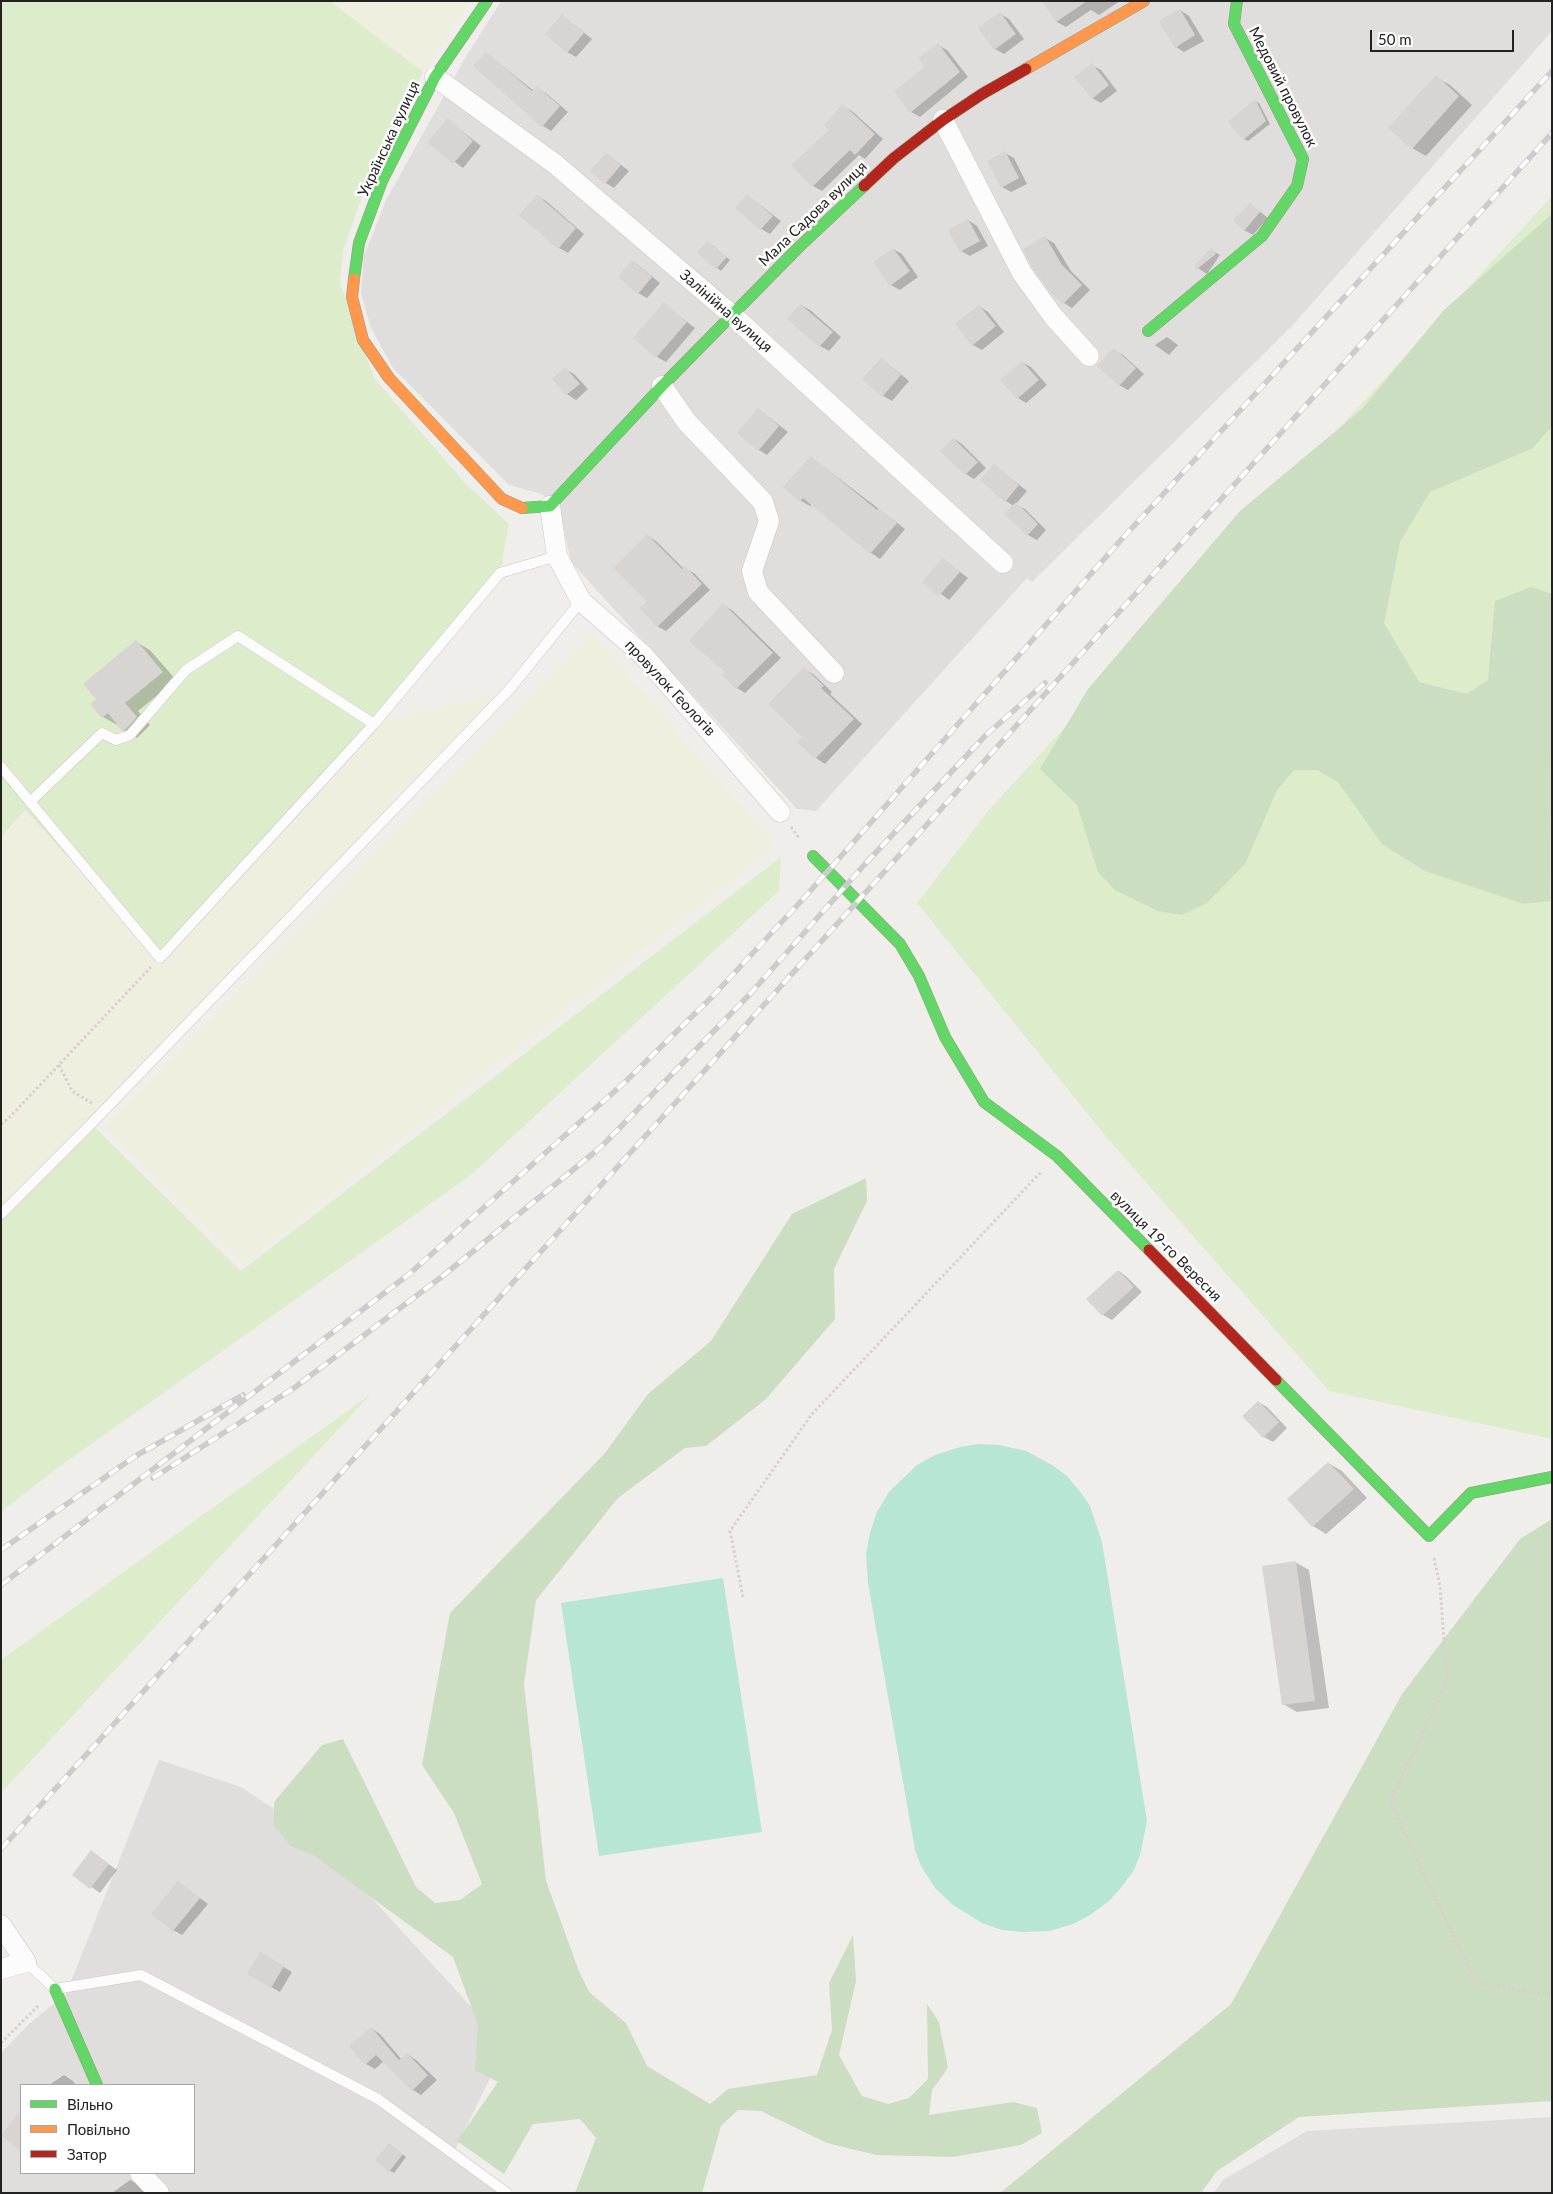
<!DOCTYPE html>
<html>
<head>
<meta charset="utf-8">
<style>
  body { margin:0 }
  #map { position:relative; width:1553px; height:2194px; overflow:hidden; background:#f0eeeb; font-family:Lato,sans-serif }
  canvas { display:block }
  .frame { position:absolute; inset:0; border:2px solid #222; pointer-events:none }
  .legend { position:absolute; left:20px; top:2084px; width:175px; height:90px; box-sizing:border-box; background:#fff; border:1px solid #a7a7a7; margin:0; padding:6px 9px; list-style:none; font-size:15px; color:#222 }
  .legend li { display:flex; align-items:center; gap:10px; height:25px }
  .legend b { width:25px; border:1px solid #a7a7a7 }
  .scale { position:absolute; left:1370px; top:30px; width:144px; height:22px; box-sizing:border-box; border:2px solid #222; border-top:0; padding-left:6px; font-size:15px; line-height:18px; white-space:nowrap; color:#222; -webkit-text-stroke:4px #fff; paint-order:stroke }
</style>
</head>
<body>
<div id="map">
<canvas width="1553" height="2194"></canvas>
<div class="frame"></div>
<ul class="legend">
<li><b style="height:6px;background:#63d668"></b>Вільно</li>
<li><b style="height:6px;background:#ff974d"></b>Повільно</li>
<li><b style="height:6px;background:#b3261e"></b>Затор</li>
</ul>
<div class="scale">50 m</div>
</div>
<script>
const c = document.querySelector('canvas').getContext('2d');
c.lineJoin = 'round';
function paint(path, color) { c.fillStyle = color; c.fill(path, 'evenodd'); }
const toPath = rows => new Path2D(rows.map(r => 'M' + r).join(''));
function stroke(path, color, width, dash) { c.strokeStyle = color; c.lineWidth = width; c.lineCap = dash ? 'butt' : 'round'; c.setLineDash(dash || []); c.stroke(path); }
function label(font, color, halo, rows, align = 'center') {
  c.font = font + ' Lato,sans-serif'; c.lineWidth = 5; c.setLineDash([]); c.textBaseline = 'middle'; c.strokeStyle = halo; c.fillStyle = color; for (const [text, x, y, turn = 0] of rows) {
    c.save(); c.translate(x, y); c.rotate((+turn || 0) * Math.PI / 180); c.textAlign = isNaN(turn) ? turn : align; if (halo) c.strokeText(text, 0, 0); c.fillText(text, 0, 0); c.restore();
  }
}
const residential = toPath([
  [501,1,1552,1,1552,31,1292,326,1032,582,1027,578,816,811,797,809,571,562,560,511,542,494,509,485,393,368,371,328,361,294,364,256,386,200,464,60],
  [159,1760,241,1787,316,1837,506,2045,453,2154,507,2193,1,2193,1,2053,30,2023,66,1994],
  [21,2085,194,2085,194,2173,21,2173],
  [1552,2117,1552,2193,1214,2193,1223,2180,1307,2131]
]);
const farmland = toPath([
  [330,1,471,1,423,72],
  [593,634,776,846,243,1264,104,1127,417,809],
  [508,691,1,1214,1,837,24,810,160,958,374,724]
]);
const grass = toPath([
  [1,1,330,1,423,72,370,173,343,251,340,283,374,378,465,483,509,524,500,573,374,724,160,958,25,810,1,837],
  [1552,196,1552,1439,1329,1391,1108,1139,917,903,988,811],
  [781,857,779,891,471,1175,56,1469,1,1512,1,1214,91,1124,241,1271],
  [371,1394,1,1793,1,1660]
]);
const forest = toPath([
  [1552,214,1552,426,1533,448,1430,492,1400,542,1384,623,1419,682,1467,694,1488,680,1495,601,1531,587,1552,594,1550,901,1524,904,1425,871,1382,844,1338,782,1317,770,1294,770,1277,790,1245,864,1207,903,1182,915,1158,911,1115,890,1098,872,1077,805,1040,769,1088,689,1240,511,1362,409,1444,310],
  [866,1178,867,1201,834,1269,835,1319,766,1399,706,1446,685,1448,618,1498,536,1600,524,1684,546,1881,579,1971,589,1992,626,2023,647,2066,710,2104,728,2089,817,2075,832,2030,829,1983,853,1935,856,1981,839,2055,862,2096,888,2104,909,2098,928,2079,927,2004,939,2022,948,2068,932,2090,929,2115,1013,2102,1037,2108,1042,2133,1021,2145,953,2157,876,2155,827,2143,761,2111,738,2110,721,2126,702,2193,575,2193,596,2138,580,2119,533,2124,504,2174,457,2141,498,2082,475,2070,478,2025,453,1957,313,1855,291,1846,274,1826,274,1802,322,1745,343,1739,416,1887,435,1903,460,1900,482,1884,454,1813,422,1765,450,1613,605,1453,648,1394,711,1341,792,1214],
  [1552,1519,1552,2101,1299,2117,1217,2171,1201,2193,1000,2193,1231,2004,1402,1694,1520,1539]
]);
const pitch = toPath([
  [978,1444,999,1445,1026,1451,1052,1465,1067,1476,1081,1493,1090,1506,1102,1542,1147,1821,1140,1855,1134,1870,1120,1889,1109,1901,1090,1915,1073,1924,1050,1931,1023,1932,1002,1930,982,1923,953,1905,935,1888,921,1866,915,1850,868,1583,866,1554,870,1533,877,1512,889,1492,917,1465,935,1455,960,1447],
  [723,1578,762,1832,599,1856,561,1603]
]);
const shadow = toPath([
  [1043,1,1120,1,1099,15,1091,10,1066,27,1057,22],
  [1180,10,1189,16,1204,41,1184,52,1176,47],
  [1000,14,1009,19,1024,39,1004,54,995,49],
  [563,16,592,39,576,57,567,52],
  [938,45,947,50,968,77,920,117,911,112],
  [486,53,534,91,537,88,546,93,568,112,551,131,543,126],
  [1092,65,1101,70,1117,91,1101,103,1092,98],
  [1436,77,1450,85,1472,105,1426,156,1412,148],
  [1255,101,1259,103,1270,124,1248,141,1244,139],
  [843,106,852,111,883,139,865,159,859,155,822,191,813,186,831,130],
  [448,120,481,146,463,168,429,142],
  [1005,153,1014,158,1027,184,1011,192,1002,187],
  [607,154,629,171,614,188,606,183],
  [747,195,781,221,770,234,761,229],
  [537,196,546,201,584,234,568,253,559,248,521,215],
  [1250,204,1268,218,1253,235,1244,230],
  [968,220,977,226,988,246,970,256,961,251],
  [1045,238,1054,243,1071,271,1090,290,1072,308,1064,303],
  [711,244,730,260,721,271,698,252],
  [893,249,902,254,918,277,900,290,891,285,875,263],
  [1211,250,1220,255,1207,274,1195,266],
  [633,261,660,283,647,298,638,293],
  [664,304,695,328,666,362,657,357],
  [801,305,810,310,841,337,829,351,820,346],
  [979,306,988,312,1004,332,982,350,973,345],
  [1167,337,1178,345,1169,355,1155,345],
  [1114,350,1123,355,1144,374,1128,390,1119,385],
  [882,359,909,381,892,401,883,396],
  [1022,362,1031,367,1047,385,1026,403,1018,398],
  [565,369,574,374,588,389,576,400,567,394,553,379],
  [758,409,788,432,767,455,759,450],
  [954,439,962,444,986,468,974,479,966,474],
  [811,457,905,529,880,559,871,553,812,504,810,506,801,501,785,487],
  [994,465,1027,491,1016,504,1025,509,1046,530,1037,540,1028,535,1014,506,1006,501],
  [647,535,656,541,684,569,694,573,710,590,666,631,657,626],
  [943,559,968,578,949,600,924,581],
  [723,605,732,610,781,658,745,693,737,688,727,672],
  [136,642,150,650,176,680,138,711,150,725,137,738,123,730,118,724,117,725,103,717,98,700],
  [804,669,813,674,832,692,830,694,862,724,825,764,816,758,799,742,804,737],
  [1119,1271,1127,1277,1142,1292,1112,1320,1103,1315],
  [1258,1402,1267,1407,1287,1428,1273,1442,1264,1437],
  [1328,1463,1342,1471,1367,1498,1326,1534,1313,1526],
  [1295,1562,1309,1570,1329,1708,1297,1712,1283,1704],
  [91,1852,117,1870,100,1893,74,1875],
  [178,1882,208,1904,182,1935,173,1930],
  [261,1954,292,1972,280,1992,249,1974],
  [371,2028,380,2034,402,2060,407,2054,416,2060,437,2080,421,2095,413,2090,384,2061,375,2069,366,2064],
  [64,2075,73,2081,76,2085,49,2085],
  [393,2147,406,2157,394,2173,390,2171],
  [130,2180,139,2185,145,2193,112,2193]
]);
const building = toPath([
  [1042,1,1087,1,1056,22],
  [1180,9,1195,35,1175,48,1159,21],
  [1000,12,1016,34,994,50,978,28],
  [562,14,584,33,567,53,545,34],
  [938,43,960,72,910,113,894,91,925,67,918,59],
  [486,52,532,91,537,86,560,106,542,127,473,66],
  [1092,63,1109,85,1092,99,1074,77],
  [1436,75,1459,96,1412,149,1388,128],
  [1255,99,1266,121,1243,140,1228,122],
  [843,104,875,134,855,155,850,150,812,187,791,165,829,130,824,125],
  [448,118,473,141,453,164,427,142],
  [1005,151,1019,178,1001,188,987,161],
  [606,153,621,165,605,184,590,171],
  [747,194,773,216,760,230,735,208],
  [537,195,576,228,558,249,519,215],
  [1250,203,1260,212,1244,231,1233,220],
  [968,219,980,241,960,252,948,230],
  [1045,236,1062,265,1082,285,1063,304,1050,292,1032,267,1023,249],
  [707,241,727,257,716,269,697,253],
  [893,248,910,271,890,286,873,262],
  [1211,248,1216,254,1197,269,1194,266],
  [632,260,652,277,638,294,618,277],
  [664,302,687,322,656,358,633,338],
  [800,304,833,332,819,347,787,319],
  [979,305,996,326,972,346,955,324],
  [1114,348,1136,368,1119,386,1097,366],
  [881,358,901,375,882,397,862,379],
  [1022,361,1039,380,1017,399,1000,380],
  [565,367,580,384,566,395,552,379],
  [758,408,779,426,758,451,737,433],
  [953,438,978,462,965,475,940,451],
  [811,456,877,510,878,508,897,523,870,554,803,498,800,502,783,487],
  [994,464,1019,485,1005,502,980,480],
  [1016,502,1038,524,1027,536,1004,514],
  [647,534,682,569,685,566,702,584,657,627,640,608,647,602,613,568],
  [943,558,960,572,939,596,922,582],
  [723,603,773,653,736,689,722,675,725,672,689,641],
  [136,640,163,672,125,703,137,717,126,729,122,731,108,713,102,718,90,704,96,699,83,684],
  [804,667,824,686,821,688,854,719,815,759,797,742,802,737,768,704],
  [1118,1270,1134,1287,1102,1316,1086,1299],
  [1258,1401,1279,1422,1263,1438,1242,1416],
  [1328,1462,1354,1489,1312,1527,1287,1499],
  [1296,1561,1315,1701,1282,1705,1262,1566],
  [91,1850,109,1864,90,1889,72,1875],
  [178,1881,200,1898,173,1931,151,1914],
  [260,1952,284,1966,271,1988,247,1974],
  [371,2027,399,2060,407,2053,428,2075,412,2091,376,2055,365,2065,349,2046],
  [21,2110,21,2152,1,2135],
  [389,2143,403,2154,389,2172,375,2160]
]);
const path = toPath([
  [791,827,799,838],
  [59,1065,72,1091,93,1104],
  [1,1124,9,1118,151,967],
  [1434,1558,1440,1586,1447,1681,1390,1802,1476,1983,1552,1995],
  [743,1597,730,1531,812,1414,1042,1171],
  [1,2043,38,2006]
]);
const lane = toPath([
  [1,767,160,958,374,724,500,573,557,556],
  [30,802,102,733,116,740,130,735,186,670,238,636,374,724],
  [1,1214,91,1124,508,691,581,601],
  [26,1962,55,1989,141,1975,378,2099,507,2193]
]);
const street = toPath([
  [435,77,555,164,732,315,1003,563],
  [943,120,1022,273,1053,316,1089,356],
  [662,386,686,421,763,502,769,521,752,571,758,592,834,673],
  [550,506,557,556,581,601,643,655,780,812],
  [1,1925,26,1962,1,1969],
  [140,2173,159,2193]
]);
const fast = toPath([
  [354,279,359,243,382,181,435,77,487,1],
  [1148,331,1262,236,1297,186,1303,159,1234,24,1237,1],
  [522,508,550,506,662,386,798,248,864,186],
  [813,856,900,944,919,976,945,1037,984,1102,1057,1156,1149,1250],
  [1276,1380,1429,1536,1471,1493,1552,1477],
  [55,1989,97,2085]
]);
const slow = toPath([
  [1026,69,1144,1],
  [354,279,352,297,363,340,389,378,502,499,522,508]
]);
const jam = toPath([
  [864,186,894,158,943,120,982,94,1026,69],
  [1149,1250,1276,1380]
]);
const rail = toPath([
  [153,1478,294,1388,444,1275,601,1147,750,994,865,864,985,736,1045,683],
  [1,1550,134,1457,243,1395],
  [1,1585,408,1275,624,1083,712,997,804,898,1121,540,1552,71],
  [1,1849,1552,133]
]);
const streetNames = [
  ["Медовий провулок",1283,87,63],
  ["Українська вулиця",389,139,-65],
  ["Мала Садова вулиця",813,214,-44],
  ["Залінійна вулиця",726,311,41],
  ["провулок Геологів",670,688,47],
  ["вулиця 19-го Вересня",1166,1246,45]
];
paint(residential, '#dfdedc');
paint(farmland, '#efefdf');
paint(grass, '#ddeccb');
paint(forest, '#cbdec1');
paint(pitch, '#b7e6d2');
paint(shadow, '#0003');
paint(building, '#d7d4d2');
stroke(lane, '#c9c8c7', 11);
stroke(street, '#c9c8c7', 21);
stroke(fast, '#999a82', 12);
stroke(slow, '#999a82', 12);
stroke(jam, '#999a82', 12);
stroke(path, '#dccecd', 3, [2.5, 2.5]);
stroke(lane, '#fdfcfc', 10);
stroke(street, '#fdfcfc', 20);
stroke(fast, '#63d668', 11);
stroke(slow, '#ff974d', 11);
stroke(jam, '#b3261e', 11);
stroke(rail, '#ccc', 5.5);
stroke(rail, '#fff', 4, [11]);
label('15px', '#222', '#fff', streetNames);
</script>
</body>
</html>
